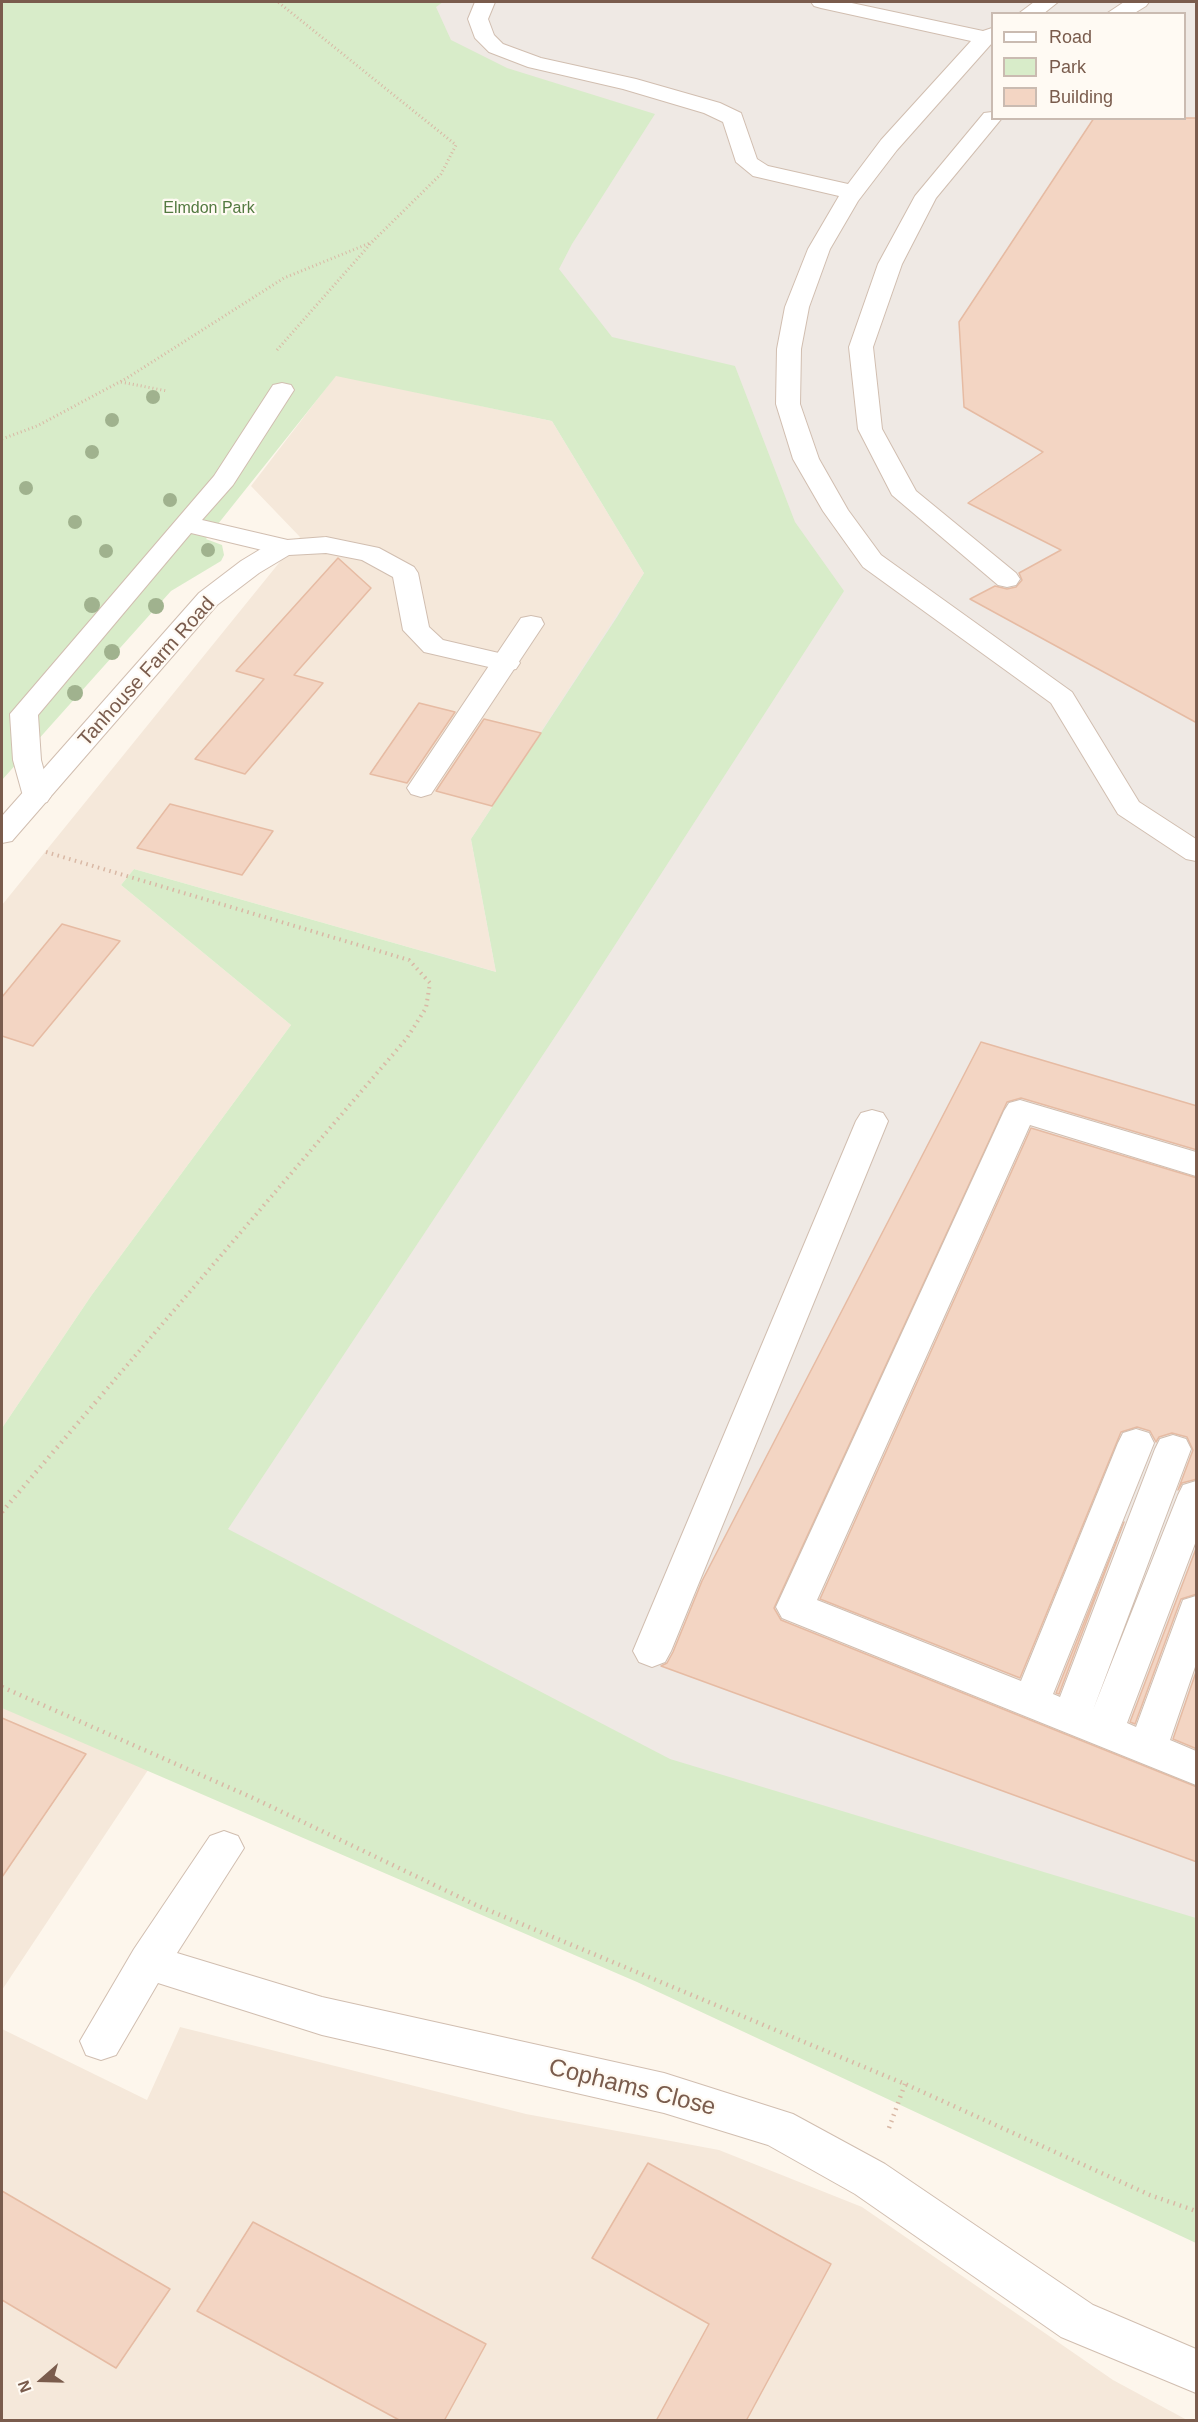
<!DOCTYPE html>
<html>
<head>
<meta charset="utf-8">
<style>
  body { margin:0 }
  #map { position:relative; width:1198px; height:2422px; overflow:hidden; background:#fdf6ec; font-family:Arial,sans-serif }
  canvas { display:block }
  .frame { position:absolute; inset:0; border:3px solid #7a5c4d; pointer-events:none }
  .legend { position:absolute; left:991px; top:12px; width:195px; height:108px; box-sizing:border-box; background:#fffaf3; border:2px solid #cabbb1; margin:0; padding:8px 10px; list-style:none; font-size:18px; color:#7a5c4d }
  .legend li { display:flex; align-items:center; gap:12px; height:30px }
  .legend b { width:30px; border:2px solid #cabbb1 }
  .north { position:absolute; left:12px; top:2350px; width:60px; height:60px; -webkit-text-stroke:4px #fffaf3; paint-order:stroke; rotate:250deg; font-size:16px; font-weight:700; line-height:24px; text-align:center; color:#7a5c4d }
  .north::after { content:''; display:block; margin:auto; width:21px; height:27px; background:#7a5c4d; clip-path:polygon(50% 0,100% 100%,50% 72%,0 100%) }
</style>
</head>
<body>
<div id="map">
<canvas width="1198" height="2422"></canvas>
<div class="frame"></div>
<ul class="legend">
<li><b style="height:8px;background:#fff"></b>Road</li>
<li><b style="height:16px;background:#d8ecc9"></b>Park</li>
<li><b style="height:16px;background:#f3d5c3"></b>Building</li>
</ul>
<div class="north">N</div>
</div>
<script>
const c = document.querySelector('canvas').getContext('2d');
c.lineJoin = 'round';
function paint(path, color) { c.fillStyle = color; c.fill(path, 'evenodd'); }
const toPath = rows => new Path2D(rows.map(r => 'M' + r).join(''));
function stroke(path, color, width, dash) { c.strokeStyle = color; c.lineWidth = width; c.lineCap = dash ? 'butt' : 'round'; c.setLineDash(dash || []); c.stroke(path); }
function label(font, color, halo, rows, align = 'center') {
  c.font = font + ' Arial,sans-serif'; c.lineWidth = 4.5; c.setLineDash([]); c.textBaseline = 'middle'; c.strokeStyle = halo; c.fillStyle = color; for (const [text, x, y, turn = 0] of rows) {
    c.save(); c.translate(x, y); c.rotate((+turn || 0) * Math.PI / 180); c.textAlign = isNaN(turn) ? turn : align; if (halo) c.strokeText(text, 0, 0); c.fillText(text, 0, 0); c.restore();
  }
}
const residential = toPath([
  [336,375,552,421,644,573,617,617,471,839,496,972,134,869,121,885,291,1025,91,1296,2,1428,2,905,300,537,251,486],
  [2,1706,148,1770,2,1990],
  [180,2027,526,2114,719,2150,862,2207,1113,2380,1187,2420,2,2420,2,2029,147,2100]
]);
const industrial = toPath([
  [404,2,1196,2,1196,2200,2,1528,445,981,424,951,496,972,471,839,644,573,552,421,336,375,455,72],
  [992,14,1184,14,1184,118,992,118]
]);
const green = toPath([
  [2,2,443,2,436,7,451,40,507,68,655,114,572,244,559,269,612,337,735,366,795,522,844,591,582,996,228,1529,670,1759,1196,1918,1196,2243,637,1982,2,1708,2,1428,91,1296,291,1025,121,885,134,869,496,972,471,839,617,617,644,573,552,421,336,376,206,539,222,545,224,555,221,561,171,591,2,780]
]);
const building = toPath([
  [1094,118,1197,118,1197,723,970,599,995,586,1007,589,1016,587,1022,580,1019,573,1061,550,968,503,1043,452,964,407,959,322,1094,118],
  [338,558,371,588,294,675,323,683,245,774,195,759,264,679,236,671,338,558],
  [419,703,455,712,407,783,370,774,419,703],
  [484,719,541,733,492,806,436,791,484,719],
  [170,804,273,831,242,875,137,848,170,804],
  [62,924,120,941,33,1046,2,1036,2,997,62,924],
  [981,1042,1197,1106,1197,1150,1021,1098,1007,1102,774,1608,781,1620,1197,1787,1197,1862,661,1666,667,1663,673,1652,702,1581,981,1042],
  [1031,1128,1197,1178,1197,1479,1182,1483,1178,1490,1193,1450,1187,1437,1172,1433,1159,1437,1156,1442,1150,1431,1137,1427,1121,1432,1020,1678,820,1599,1031,1128],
  [1124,1522,1059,1694,1056,1693,1124,1522],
  [1197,1546,1197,1594,1181,1599,1135,1724,1130,1722,1197,1546],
  [1197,1669,1197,1749,1173,1739,1197,1669],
  [2,1718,86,1754,2,1877,2,1718],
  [648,2163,831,2264,746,2421,656,2421,709,2324,592,2258,648,2163],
  [2,2191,170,2289,116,2368,2,2300,2,2191],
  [253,2222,486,2344,444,2421,401,2421,197,2311,253,2222]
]);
const pathFar2 = toPath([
  [277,350,372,242,441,174,456,145,278,2],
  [121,382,167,391],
  [2,439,37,426,127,378,284,278,370,243]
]);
const pathFar1 = toPath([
  [46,852,409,960,430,983,426,1008,407,1038,105,1391]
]);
const path = toPath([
  [2,1512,106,1390],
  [2,1687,253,1798,476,1905,905,2084,1150,2195,1196,2211],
  [889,2128,905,2084]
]);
const lane = toPath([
  [475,2,495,2,488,19,494,35,503,44,541,58,636,79,720,103,741,113,757,159,768,166,848,184,881,140,971,41,821,8,814,6,811,2,847,2,983,31,992,28,992,43,897,150,858,201,830,249,809,307,801,349,800,404,819,459,848,510,881,555,1072,692,1139,802,1196,839,1196,861,1186,859,1118,814,1051,703,863,567,823,511,793,459,776,404,777,349,785,307,808,249,839,196,753,176,736,162,723,122,704,113,623,89,528,67,489,52,475,38,468,19,475,2],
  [1034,2,1058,2,1043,14,1018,14,1034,2],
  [1124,2,1149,2,1146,6,1133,14,1106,14,1124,2],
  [992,112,992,118,1002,118,936,198,902,264,873,347,882,429,916,491,1016,573,1020,579,1016,585,1007,587,998,585,892,495,858,429,849,347,878,264,915,196,984,113,992,112],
  [282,383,291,385,294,390,233,485,202,520,292,541,296,547,292,553,283,555,191,533,38,715,41,760,51,796,47,802,37,805,27,802,23,796,13,760,10,714,214,476,273,385,282,383],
  [531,616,541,618,544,624,431,794,421,797,411,794,407,788,411,782,521,618,531,616],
  [1020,1100,1196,1152,1196,1176,1030,1125,817,1600,1021,1681,1118,1443,1123,1433,1136,1429,1149,1433,1154,1443,1053,1694,1060,1697,1155,1449,1160,1439,1173,1435,1186,1439,1191,1449,1093,1710,1178,1495,1183,1485,1196,1481,1196,1541,1127,1723,1136,1727,1183,1600,1196,1596,1196,1664,1170,1740,1196,1751,1196,1785,782,1618,776,1607,1004,1111,1009,1103,1020,1100],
  [872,1110,883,1113,888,1121,671,1651,665,1662,652,1667,639,1662,633,1651,856,1121,861,1113,872,1110]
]);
const street = toPath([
  [326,537,379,548,414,567,418,573,429,627,443,640,516,657,520,663,516,669,506,671,424,652,403,630,393,577,362,560,326,553,289,555,259,573,217,605,12,841,2,843,2,816,199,593,241,561,274,541,326,537],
  [224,1831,238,1836,244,1848,177,1953,322,1997,664,2073,793,2114,885,2164,1093,2305,1196,2349,1196,2393,1061,2337,855,2194,768,2145,664,2113,322,2035,158,1983,116,2055,101,2060,86,2055,80,2041,134,1949,210,1836,224,1831]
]);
const trees = [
  [153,397,7],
  [112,420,7],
  [92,452,7],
  [26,488,7],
  [170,500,7],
  [75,522,7],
  [208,550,7],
  [106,551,7],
  [92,605,8],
  [156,606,8],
  [112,652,8],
  [75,693,8]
];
const farParknames = [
  ["Elmdon Park",209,209]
];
const streetNames = [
  ["Tanhouse Farm Road",147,672,-48]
];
const nearStreetnames = [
  ["Cophams Close",632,2088,14]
];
paint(residential, '#f5e8da');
paint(industrial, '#efe9e4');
paint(green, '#d8ecc9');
paint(building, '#f3d5c3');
stroke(building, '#e6bba3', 1.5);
stroke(lane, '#d1beb0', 2);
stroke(street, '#d1beb0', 2);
stroke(pathFar2, '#d9b8a5', 3, [1, 3]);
stroke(pathFar1, '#d9b8a5', 4, [1.5, 4.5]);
stroke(path, '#d9b8a5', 4.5, [1.5, 5]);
paint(lane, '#fff');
paint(street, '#fff');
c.fillStyle = '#a0b28e';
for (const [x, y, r] of trees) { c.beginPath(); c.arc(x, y, r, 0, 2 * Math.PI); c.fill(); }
label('16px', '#537a41', '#fffaf3', farParknames);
label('20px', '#7a5c4d', '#fffaf3', streetNames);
label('24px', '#7a5c4d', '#fffaf3', nearStreetnames);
</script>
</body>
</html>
